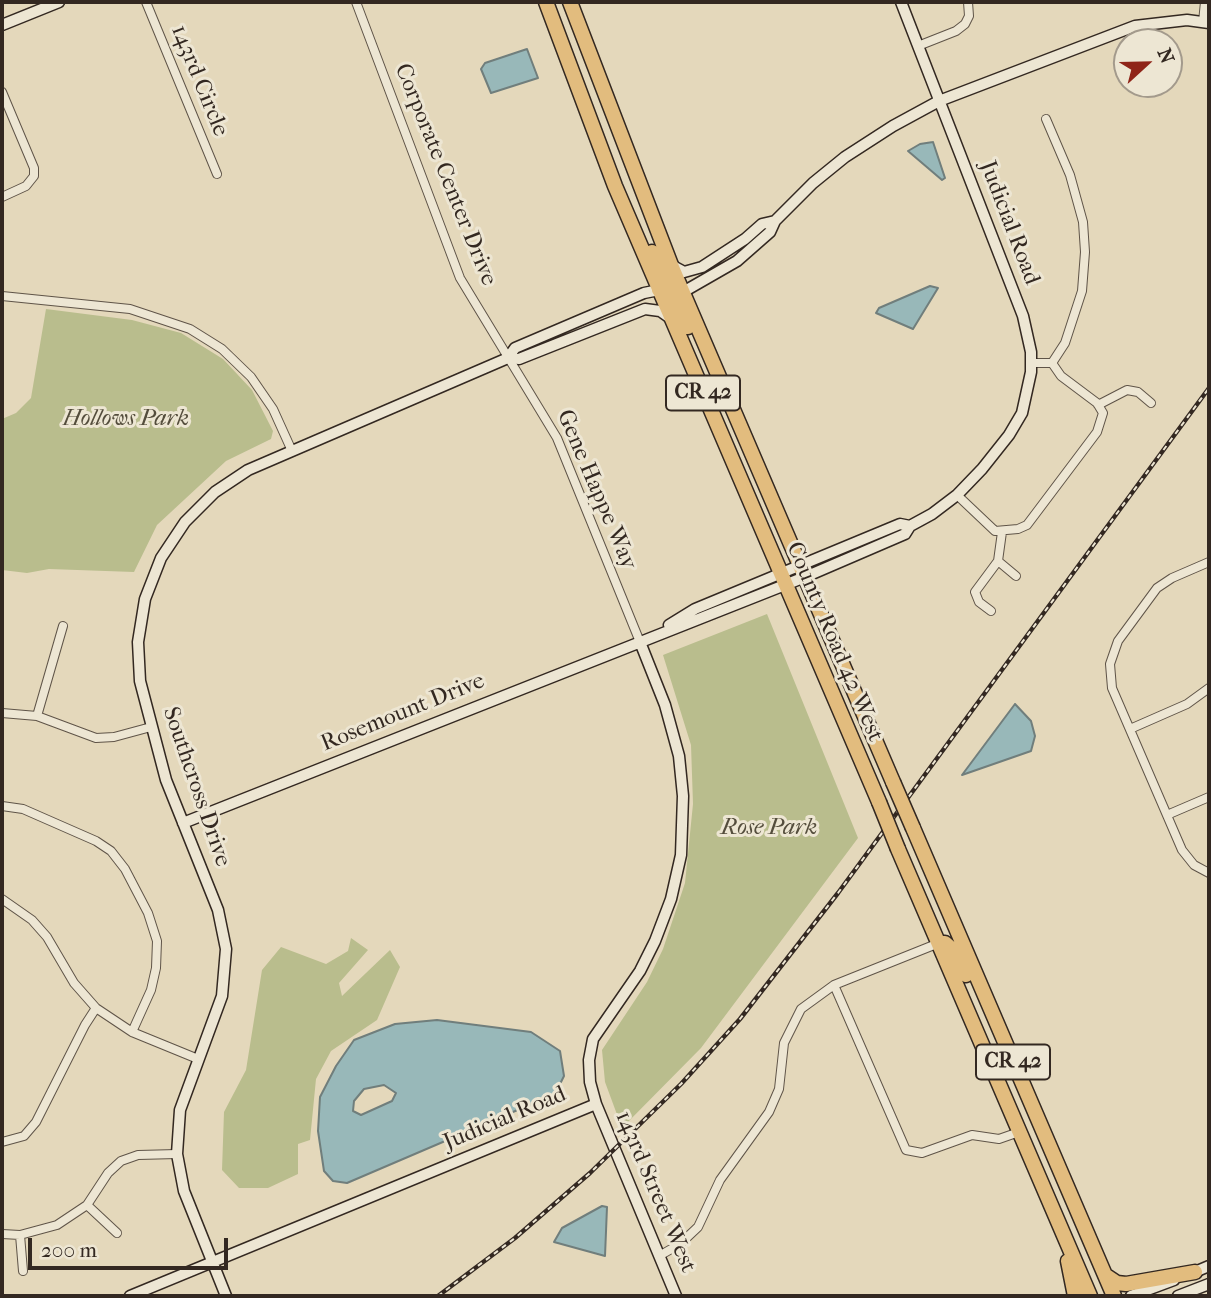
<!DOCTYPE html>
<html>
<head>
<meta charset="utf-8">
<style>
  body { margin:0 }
  #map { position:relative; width:1211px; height:1298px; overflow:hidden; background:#e4d8bb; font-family:"IM FELL French Canon",serif }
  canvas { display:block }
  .frame { position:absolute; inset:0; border:4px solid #332821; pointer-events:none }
  .north { position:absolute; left:1113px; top:28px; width:70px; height:70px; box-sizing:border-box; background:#ede6d3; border:2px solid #a39a8c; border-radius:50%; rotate:68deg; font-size:19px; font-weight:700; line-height:28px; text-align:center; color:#332821 }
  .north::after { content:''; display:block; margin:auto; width:24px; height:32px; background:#8f2418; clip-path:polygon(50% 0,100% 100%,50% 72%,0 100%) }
  .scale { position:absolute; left:28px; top:1238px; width:200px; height:32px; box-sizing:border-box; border:4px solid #332821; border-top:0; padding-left:9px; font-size:21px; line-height:24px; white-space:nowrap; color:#332821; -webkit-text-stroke:5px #ede6d3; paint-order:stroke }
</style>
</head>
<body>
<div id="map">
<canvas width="1211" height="1298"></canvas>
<div class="frame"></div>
<div class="north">N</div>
<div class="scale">200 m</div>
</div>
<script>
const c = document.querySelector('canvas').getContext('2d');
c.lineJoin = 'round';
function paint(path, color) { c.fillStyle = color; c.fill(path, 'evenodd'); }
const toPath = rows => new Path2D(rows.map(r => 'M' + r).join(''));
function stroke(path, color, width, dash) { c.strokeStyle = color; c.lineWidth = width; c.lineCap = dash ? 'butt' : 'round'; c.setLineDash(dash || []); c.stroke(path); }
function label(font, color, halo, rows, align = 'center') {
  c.font = font + ' "IM FELL French Canon",serif'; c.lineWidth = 6; c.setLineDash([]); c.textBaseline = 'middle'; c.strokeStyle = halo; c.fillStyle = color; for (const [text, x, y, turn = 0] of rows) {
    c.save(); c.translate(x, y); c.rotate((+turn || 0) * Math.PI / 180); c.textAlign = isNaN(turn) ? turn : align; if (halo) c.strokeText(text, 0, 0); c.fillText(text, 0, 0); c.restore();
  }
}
const green = toPath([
  [46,309,132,320,181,333,223,359,252,390,273,431,271,439,226,461,157,525,134,572,49,569,27,573,2,570,2,419,16,413,31,398],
  [767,614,858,838,701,1048,622,1128,605,1082,602,1050,647,982,663,949,685,883,693,804,691,745,663,655],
  [351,938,368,950,339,983,342,996,390,950,400,967,377,1020,331,1051,316,1079,310,1140,298,1144,298,1174,268,1188,239,1188,222,1170,224,1112,246,1070,262,970,281,947,326,964,348,951]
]);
const water = toPath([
  [527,49,538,78,491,93,481,69,485,63,527,49],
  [933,142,945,178,942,180,908,151,920,144,933,142],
  [930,286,938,288,913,329,876,313,879,308,930,286],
  [1015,704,1031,721,1035,736,1031,751,962,775,1015,704],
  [437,1020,531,1032,560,1051,564,1076,555,1094,347,1183,333,1181,324,1171,318,1131,320,1097,336,1066,354,1040,395,1024,437,1020],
  [384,1085,396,1093,392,1101,361,1115,353,1111,354,1101,364,1089,384,1085],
  [602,1206,607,1207,605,1256,554,1242,562,1228,602,1206]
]);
const street = toPath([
  [146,2,217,174],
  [356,2,460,278,557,438,640,642],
  [1203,22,1205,2],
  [918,46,956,31,965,24,969,16,968,2],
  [2,92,34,168,34,176,26,186,2,197],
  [2,296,130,309,190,329,222,349,251,377,273,409,292,451],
  [1032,363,1052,363,1065,343,1082,291,1085,252,1083,222,1070,175,1046,119],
  [1098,405,1127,390,1138,392,1151,403],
  [957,495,995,531,1018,529,1027,525,1097,432,1103,413,1097,403,1061,376,1052,363],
  [998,561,1016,576],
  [1209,562,1172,578,1157,588,1118,641,1110,664,1112,688,1182,850,1194,865,1209,873],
  [991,611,979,602,975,592,998,561,1002,532],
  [2,713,37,716,96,738,114,737,151,727],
  [37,716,63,626],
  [1130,729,1187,704,1209,688],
  [2,806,23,809,96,841,111,851,125,869,148,913,157,941,156,968,151,990,132,1032],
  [1167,815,1209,797],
  [2,899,32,920,47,937,74,983,96,1008,132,1032,198,1059],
  [834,985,906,1150,922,1153,972,1135,999,1139,1019,1132],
  [2,1142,24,1136,36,1122,85,1025,96,1008],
  [87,1205,117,1233],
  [2,1234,20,1235,57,1225,87,1205,108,1173,121,1161,138,1155,177,1154],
  [20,1235,23,1271],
  [659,1256,680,1244,698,1227,720,1180,769,1112,779,1089,784,1043,801,1009,834,985,939,943]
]);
const secondary = toPath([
  [2,25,59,2],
  [671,265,684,272,702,267,745,239,762,224,775,221],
  [683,292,737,261,770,232,775,221,813,183,845,157,893,126,939,101,1135,26,1187,20,1209,23],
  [508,358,515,348,644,293,659,290],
  [669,625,695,609,900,524,910,526],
  [183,823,805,577,905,534,910,526,932,514,957,495,982,469,1009,435,1022,413,1031,372,1031,352,1023,316,901,2],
  [596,1104,676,1296],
  [1190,1274,1209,1266],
  [130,1296,596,1104,590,1082,589,1060,593,1039,640,971,655,941,671,899,681,855,683,796,679,756,665,705,640,642],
  [226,1296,184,1191,177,1154,180,1110,222,996,226,949,218,910,166,780,140,681,138,642,145,599,161,558,185,522,215,492,248,470,508,358,519,359,645,309,660,311,670,318],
  [1131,1296,1174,1280],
  [1178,1296,1209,1284]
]);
const highway = toPath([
  [546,2,615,186,879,802],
  [570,2,671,265,893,782],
  [652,252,666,279,681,291],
  [659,290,673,298,688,327],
  [913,828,1114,1296],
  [898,849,1090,1296],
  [939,943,945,943,954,951,966,975],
  [1068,1261,1075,1296],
  [1105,1275,1117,1283,1126,1284,1195,1272]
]);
const rail = toPath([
  [438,1296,515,1238,590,1173,681,1084,740,1019,838,893,1209,388]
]);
const highwayBridge = toPath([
  [893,782,913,828],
  [879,802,898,849]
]);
const shields = [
  [703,393,74],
  [1013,1062,74]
];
const shieldNames = [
  ["CR 42",703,393],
  ["CR 42",1013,1062]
];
const streetNames = [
  ["143rd Circle",199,81,68],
  ["Corporate Center Drive",445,175,68],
  ["Judicial Road",1009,223,69],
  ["Gene Happe Way",596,490,67],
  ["County Road 42 West",834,642,67],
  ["Rosemount Drive",403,713,-22],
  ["Southcross Drive",196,787,71],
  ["Judicial Road",505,1119,-23],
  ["143rd Street West",655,1192,67]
];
const parkNames = [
  ["Hollows Park",126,419],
  ["Rose Park",769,828]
];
paint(green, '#b9bd8d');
paint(water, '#98b8b9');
stroke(water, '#707e7c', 2);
stroke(street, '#5f5448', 10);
stroke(secondary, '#332821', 13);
stroke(highway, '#332821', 17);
stroke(street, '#ede6d3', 8);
stroke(secondary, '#ede6d3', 10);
stroke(highway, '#e2bc7e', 14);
stroke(rail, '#332821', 4.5);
stroke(rail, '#ede6d3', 2, [5]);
stroke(highwayBridge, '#332821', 17, []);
stroke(highwayBridge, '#e2bc7e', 14);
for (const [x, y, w] of shields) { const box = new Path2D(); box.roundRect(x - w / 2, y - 17.5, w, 35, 5); c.fillStyle = '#ede6d3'; c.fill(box); stroke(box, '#332821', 2); }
label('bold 21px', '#332821', null, shieldNames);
label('23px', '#332821', '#ede6d3', streetNames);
label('italic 23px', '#544d3c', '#ede6d3', parkNames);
</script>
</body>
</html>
